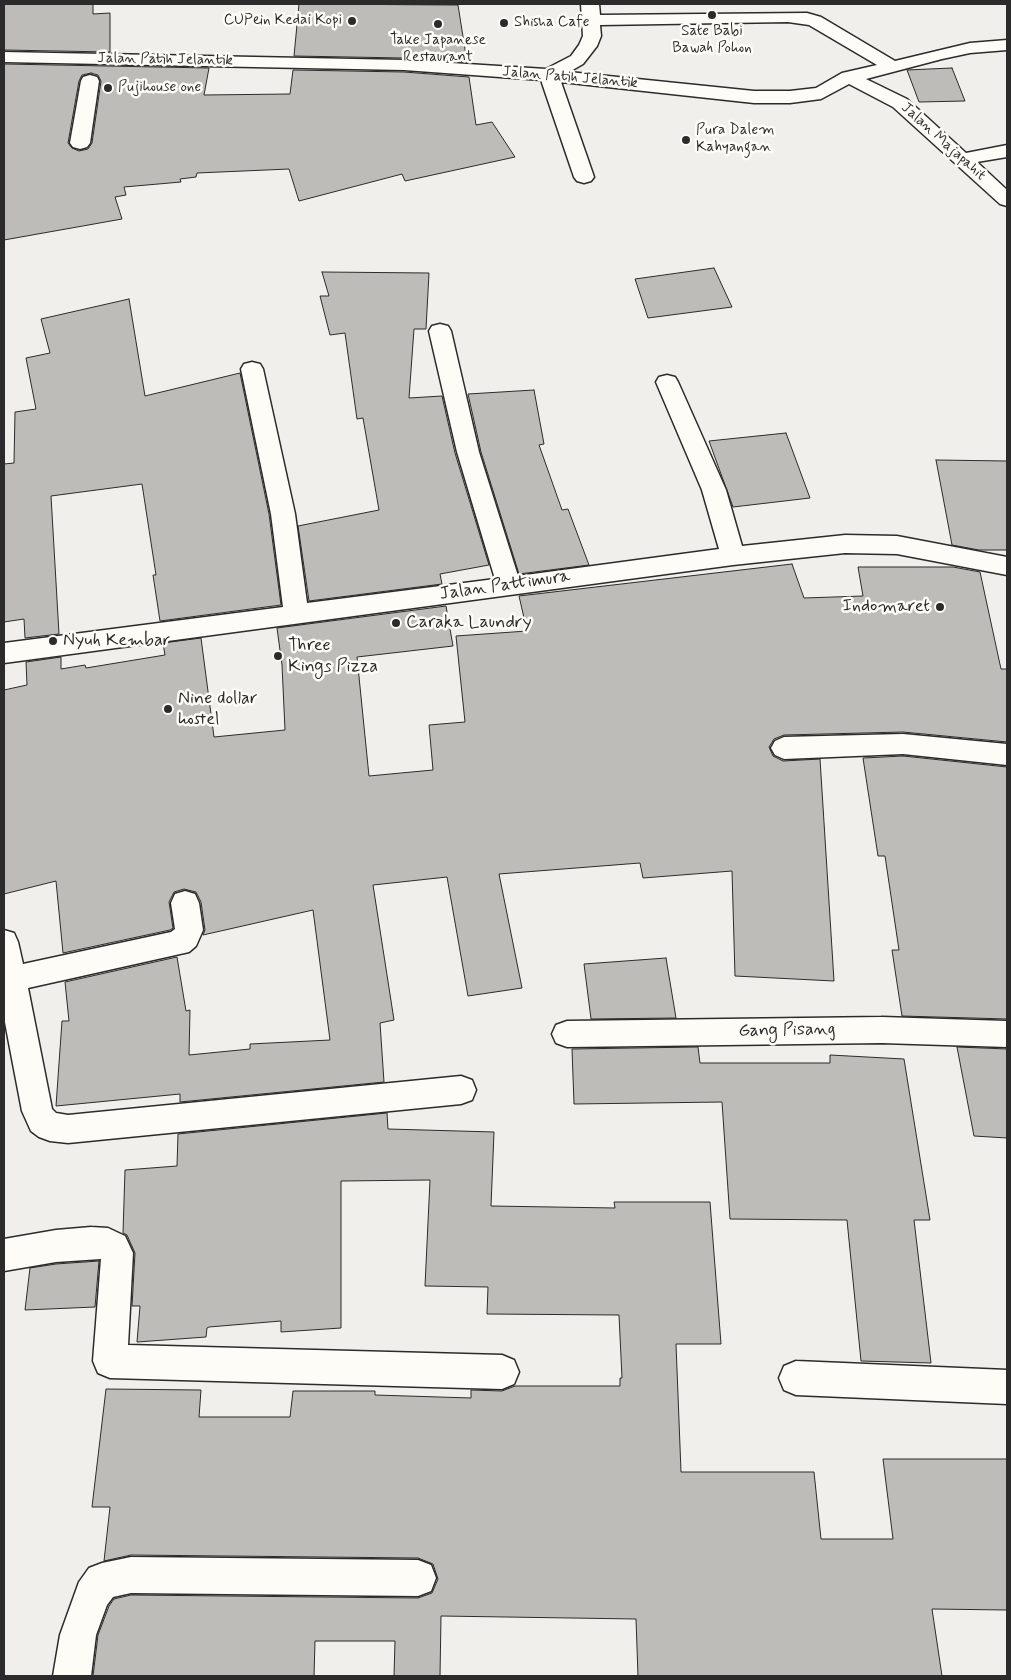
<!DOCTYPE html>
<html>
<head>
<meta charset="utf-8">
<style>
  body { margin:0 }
  #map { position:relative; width:1011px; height:1680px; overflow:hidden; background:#f0efeb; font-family:Mynerve,sans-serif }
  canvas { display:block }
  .frame { position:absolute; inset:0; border:5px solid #2b2b2b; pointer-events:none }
</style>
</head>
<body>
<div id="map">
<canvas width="1011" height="1680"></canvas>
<div class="frame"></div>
</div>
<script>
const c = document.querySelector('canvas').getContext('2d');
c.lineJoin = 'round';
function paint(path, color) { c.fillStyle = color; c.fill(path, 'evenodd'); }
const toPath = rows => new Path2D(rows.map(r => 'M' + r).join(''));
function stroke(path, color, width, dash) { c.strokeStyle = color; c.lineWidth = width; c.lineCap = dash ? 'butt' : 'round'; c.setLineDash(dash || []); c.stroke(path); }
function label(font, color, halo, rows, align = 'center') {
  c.font = font + ' Mynerve,sans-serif'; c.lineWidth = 5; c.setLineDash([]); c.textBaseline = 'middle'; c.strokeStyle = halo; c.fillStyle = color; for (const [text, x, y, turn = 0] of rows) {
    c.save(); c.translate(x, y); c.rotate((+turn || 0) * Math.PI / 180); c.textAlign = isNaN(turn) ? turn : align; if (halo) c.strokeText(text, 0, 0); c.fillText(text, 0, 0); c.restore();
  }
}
const building = toPath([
  [4,4,93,4,93,14,110,13,110,52,4,50,4,4],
  [299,4,458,5,467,62,404,58,294,56,299,4],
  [4,64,209,68,204,95,290,94,293,70,404,72,469,77,476,125,492,122,515,157,405,181,402,174,299,201,289,169,197,173,196,177,180,179,181,182,124,187,126,195,115,197,122,219,4,240,4,64],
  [91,73,98,75,101,81,92,143,88,149,79,151,72,148,68,143,79,81,82,75,91,73],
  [952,68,965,101,919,102,907,70,952,68],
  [714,268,732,307,648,318,635,279,714,268],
  [322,272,429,273,426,329,414,329,409,398,442,396,455,453,489,565,440,574,442,584,309,601,298,526,379,510,363,418,357,419,345,333,330,335,320,296,329,296,322,272],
  [129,299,145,396,240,373,269,514,281,605,160,621,153,575,156,575,142,484,51,496,59,634,25,638,24,619,4,622,4,464,14,463,15,412,36,409,26,358,50,353,41,319,129,299],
  [534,390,544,444,539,445,562,510,568,509,589,565,519,574,481,452,468,394,534,390],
  [786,433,810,498,733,507,709,441,786,433],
  [936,460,1007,461,1007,550,979,550,952,545,936,460],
  [792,564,804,598,863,596,858,567,953,567,980,572,1001,669,1007,669,1007,742,903,732,784,735,774,739,769,747,773,756,783,761,820,759,834,981,735,976,732,871,643,878,640,863,499,874,522,988,468,996,447,877,373,885,394,1020,380,1023,384,1082,180,1102,180,1094,56,1106,62,1021,69,1021,65,982,177,957,186,1011,190,1010,189,1055,250,1049,250,1044,330,1040,313,910,203,935,205,930,201,902,196,892,184,889,174,892,169,902,173,928,170,930,63,953,56,881,4,894,4,690,27,685,26,662,61,657,61,669,85,665,86,668,165,655,163,643,201,638,214,737,285,730,282,665,277,628,446,606,453,646,357,657,369,776,433,770,429,725,465,722,456,636,527,631,519,596,792,564],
  [903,756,1007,767,1007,1019,902,1016,892,950,899,950,885,856,878,856,863,758,903,756],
  [666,958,676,1018,591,1019,584,964,666,958],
  [698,1047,700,1063,830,1063,830,1055,904,1059,930,1220,914,1220,931,1363,861,1361,847,1220,730,1219,722,1102,574,1104,572,1049,698,1047],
  [957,1047,1007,1049,1007,1138,974,1136,957,1047],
  [387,1113,388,1129,494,1132,491,1206,615,1208,614,1202,710,1202,721,1344,676,1344,681,1472,814,1472,821,1539,893,1539,883,1459,1007,1459,1007,1610,932,1609,942,1676,638,1676,636,1619,441,1616,440,1676,394,1676,395,1641,315,1641,314,1676,93,1676,98,1635,109,1606,114,1599,131,1595,418,1598,432,1593,438,1579,433,1564,418,1558,131,1555,104,1561,110,1507,92,1507,106,1389,201,1390,199,1417,290,1417,293,1391,375,1391,375,1395,471,1398,471,1390,502,1391,515,1386,620,1386,620,1378,622,1378,619,1315,487,1314,488,1287,425,1286,430,1180,341,1181,341,1328,281,1332,281,1321,209,1327,207,1328,206,1337,137,1342,140,1306,132,1306,135,1253,127,1235,123,1233,125,1170,177,1166,178,1134,387,1113],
  [99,1261,95,1307,25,1310,30,1268,56,1264,99,1261]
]);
const minor = toPath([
  [581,4,599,4,600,15,807,13,821,17,895,61,970,43,1007,40,1007,50,970,53,942,59,866,79,907,99,966,153,1007,145,1007,157,977,162,1007,190,1007,206,1000,204,893,107,849,84,821,99,790,103,754,103,561,82,594,177,591,181,584,183,577,181,574,177,541,80,404,70,4,62,4,52,404,60,546,69,571,56,579,45,583,36,581,4],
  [788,22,809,25,877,65,842,73,816,88,790,91,754,91,569,72,583,64,597,46,601,36,600,25,788,22],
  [90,75,97,77,99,81,90,143,87,147,80,149,73,147,70,143,81,81,83,77,90,75],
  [440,324,448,326,451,331,479,452,518,576,719,549,702,490,656,382,659,377,667,375,675,377,678,382,726,490,742,546,845,535,897,536,1007,557,1007,575,897,554,845,553,733,565,4,663,4,643,283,607,271,514,241,369,244,364,252,362,260,364,263,369,295,514,307,603,495,579,457,452,429,331,432,326,440,324],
  [903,734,1007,744,1007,765,903,754,784,759,775,755,771,748,775,741,784,737,903,734],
  [185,891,195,894,199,903,203,930,196,946,189,952,28,988,52,1109,56,1113,68,1115,461,1076,472,1080,476,1090,472,1100,461,1104,68,1143,50,1141,39,1137,31,1131,22,1111,4,1017,4,930,14,933,18,942,23,964,171,932,175,929,171,903,175,894,185,891],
  [882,1017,1007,1021,1007,1047,882,1043,567,1047,556,1043,552,1034,556,1025,567,1021,882,1017],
  [91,1227,108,1228,125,1236,133,1253,128,1345,502,1355,514,1360,519,1372,514,1384,502,1389,110,1378,98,1373,93,1361,101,1259,56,1262,4,1271,4,1239,56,1230,91,1227],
  [796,1361,1007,1370,1007,1404,796,1395,784,1390,779,1378,784,1366,796,1361],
  [131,1557,418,1560,431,1565,436,1578,431,1591,418,1596,131,1593,113,1597,107,1605,96,1635,91,1676,53,1676,60,1635,79,1582,89,1568,102,1563,131,1557]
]);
const markers = [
  [712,15,5,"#2b2b2b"],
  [352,21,5,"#2b2b2b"],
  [504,23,5,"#2b2b2b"],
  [438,24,5,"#2b2b2b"],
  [108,88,5,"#2b2b2b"],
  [686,140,5,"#2b2b2b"],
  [940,607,5,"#2b2b2b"],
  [396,623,5,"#2b2b2b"],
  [53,641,5,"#2b2b2b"],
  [278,656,5,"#2b2b2b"],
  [168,709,5,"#2b2b2b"]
];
const farPoinames = [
  ["CUPein Kedai Kopi",342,21,"right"],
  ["Shisha Cafe",514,23],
  ["Sate Babi",712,32,"center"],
  ["Bawah Pohon",712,49,"center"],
  ["Take Japanese",438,41,"center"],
  ["Restaurant",438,58,"center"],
  ["Pujihouse one",118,88],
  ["Pura Dalem",696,131],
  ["Kahyangan",696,148]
];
const farStreetnames = [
  ["Jalan Patih Jelantik",165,60,1],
  ["Jalan Patih Jelantik",570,78,5],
  ["Jalan Majapahit",943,142,42]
];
const streetNames = [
  ["Jalan Pattimura",505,586,-8],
  ["Gang Pisang",787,1031,-1]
];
const poiNames = [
  ["Indomaret",930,607,"right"],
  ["Caraka Laundry",406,623],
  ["Nyuh Kembar",63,641],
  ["Three",288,646],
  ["Kings Pizza",288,667],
  ["Nine dollar",178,699],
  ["hostel",178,720]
];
paint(building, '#bdbcb8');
stroke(building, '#2b2b2b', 1);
stroke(minor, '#2b2b2b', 3);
paint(minor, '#fdfcf7');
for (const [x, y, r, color] of markers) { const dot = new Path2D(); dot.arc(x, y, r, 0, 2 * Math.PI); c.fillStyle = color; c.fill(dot); stroke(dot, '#fdfcf7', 2); }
label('15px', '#2b2b2b', '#fdfcf7', farPoinames, 'left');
label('15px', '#2b2b2b', '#fdfcf7', farStreetnames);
label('18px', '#2b2b2b', '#fdfcf7', streetNames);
label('18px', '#2b2b2b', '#fdfcf7', poiNames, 'left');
</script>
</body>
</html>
